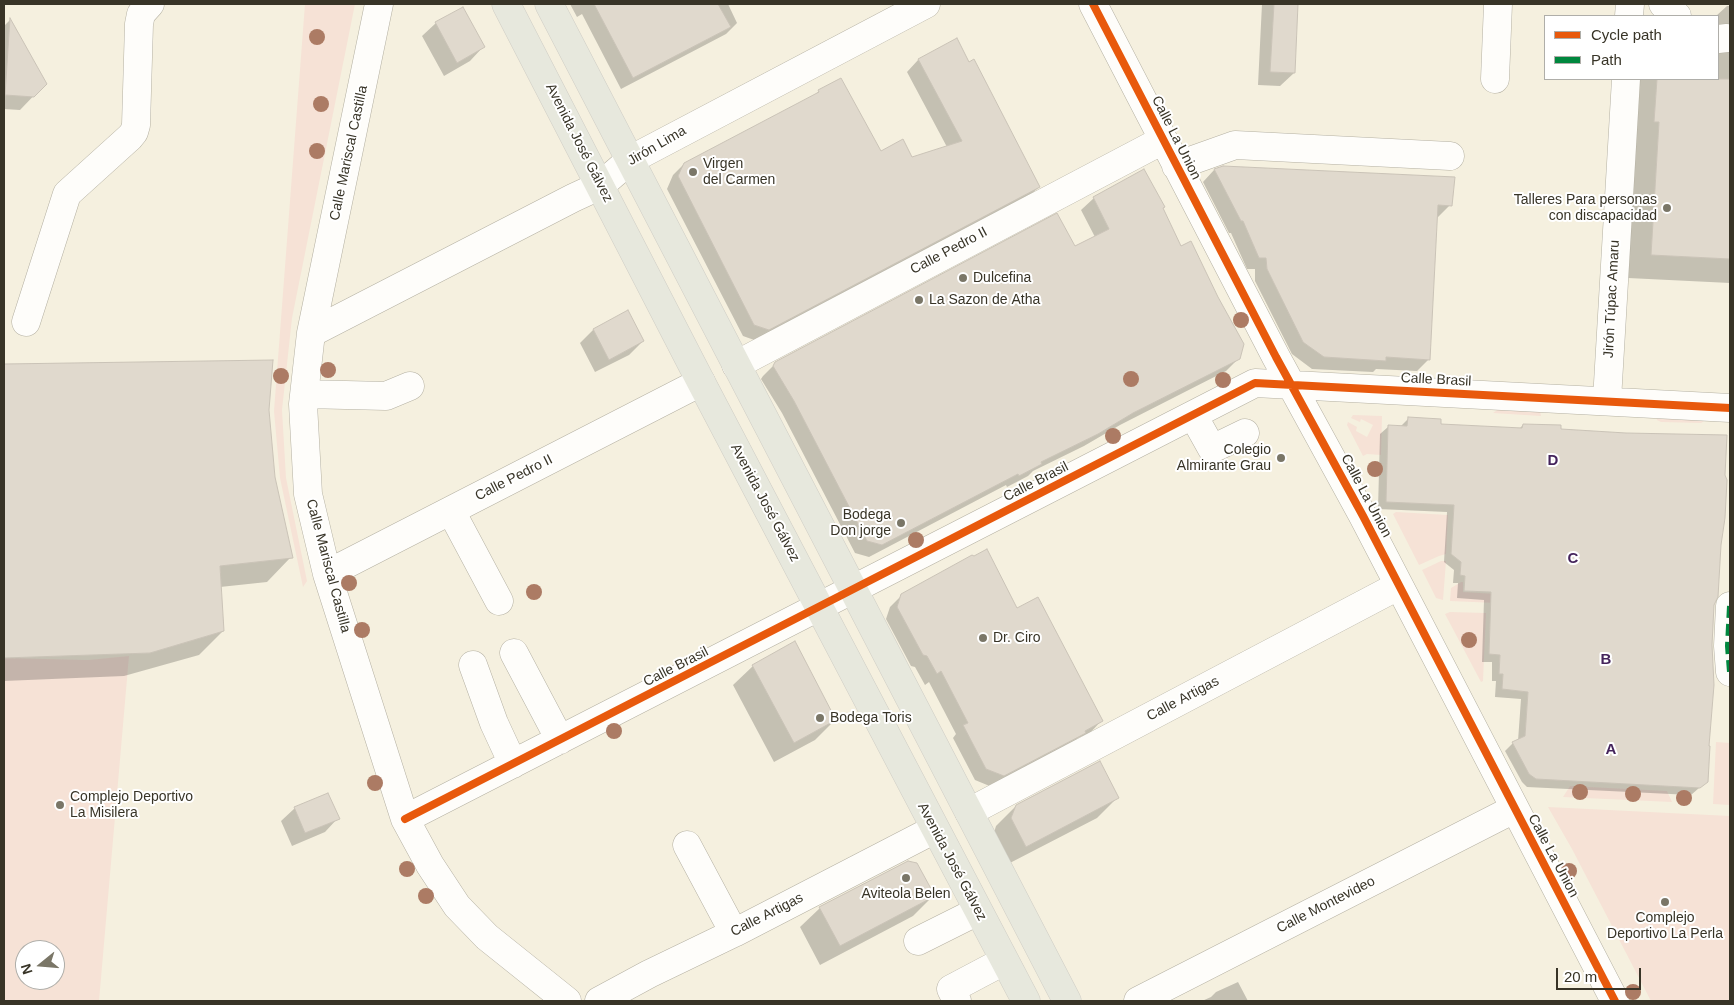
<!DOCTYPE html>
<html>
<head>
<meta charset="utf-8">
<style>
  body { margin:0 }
  #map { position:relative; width:1734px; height:1005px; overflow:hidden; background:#f5f0df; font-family:Helvetica,sans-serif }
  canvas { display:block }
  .frame { position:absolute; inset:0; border:5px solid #383427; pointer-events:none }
  .legend { position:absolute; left:1544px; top:15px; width:175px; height:65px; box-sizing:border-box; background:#fff; border:1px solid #afaea9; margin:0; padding:6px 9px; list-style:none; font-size:15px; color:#383427 }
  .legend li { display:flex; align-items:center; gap:10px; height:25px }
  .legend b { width:25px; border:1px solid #afaea9 }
  .north { position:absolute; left:15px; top:940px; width:50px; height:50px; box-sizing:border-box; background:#fff; border:1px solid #afaea9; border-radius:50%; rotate:253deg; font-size:14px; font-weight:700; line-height:20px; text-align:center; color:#383427 }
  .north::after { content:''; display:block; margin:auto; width:18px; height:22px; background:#7a7667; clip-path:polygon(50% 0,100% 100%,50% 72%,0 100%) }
  .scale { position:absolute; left:1556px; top:968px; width:85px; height:22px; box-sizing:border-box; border:2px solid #383427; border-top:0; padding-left:6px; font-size:15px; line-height:18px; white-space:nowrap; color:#383427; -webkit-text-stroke:4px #fff; paint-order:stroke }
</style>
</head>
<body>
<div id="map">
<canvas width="1734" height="1005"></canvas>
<div class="frame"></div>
<ul class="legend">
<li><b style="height:6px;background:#e8590c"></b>Cycle path</li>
<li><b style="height:6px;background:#00873e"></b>Path</li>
</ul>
<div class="north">N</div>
<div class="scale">20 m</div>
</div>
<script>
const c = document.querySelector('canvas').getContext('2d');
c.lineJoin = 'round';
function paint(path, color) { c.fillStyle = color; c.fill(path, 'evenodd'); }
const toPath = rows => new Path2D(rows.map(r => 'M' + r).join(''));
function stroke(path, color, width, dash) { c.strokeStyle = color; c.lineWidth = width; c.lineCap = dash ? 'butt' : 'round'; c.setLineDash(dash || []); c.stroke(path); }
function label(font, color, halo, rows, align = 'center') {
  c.font = font + ' Helvetica,sans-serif'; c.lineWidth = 4; c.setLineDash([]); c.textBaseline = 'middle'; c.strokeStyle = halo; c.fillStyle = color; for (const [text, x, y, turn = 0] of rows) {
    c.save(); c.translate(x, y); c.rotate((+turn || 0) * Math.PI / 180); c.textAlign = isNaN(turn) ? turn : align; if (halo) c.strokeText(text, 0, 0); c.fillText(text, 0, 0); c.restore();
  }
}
const green = toPath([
  [305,4,355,4,292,318,282,410,286,478,307,581,303,587,280,478,274,411],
  [1500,408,1540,411,1541,416,1493,413],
  [1353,415,1382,416,1381,455,1367,454,1363,456,1347,425,1348,422,1357,427,1356,431,1367,437,1373,425,1361,419,1360,422,1351,418],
  [1656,416,1709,418,1701,423,1661,422,1657,420],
  [1396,512,1448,515,1446,554,1439,556,1419,565,1393,514],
  [1441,561,1446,561,1443,600,1436,598,1422,570],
  [1461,582,1463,582,1463,592,1497,594,1496,603,1450,601,1451,588],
  [1450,612,1486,613,1483,681,1481,682,1445,614],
  [129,656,99,1001,4,1001,4,658,88,660],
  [25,950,55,950,55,980,25,980],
  [1716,742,1730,743,1730,805,1713,804],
  [1570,786,1667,791,1672,802,1563,797],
  [1548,807,1730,816,1730,1001,1651,1001,1572,849]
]);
const shadow = toPath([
  [570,4,728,4,737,23,726,34,621,89,582,14,577,17],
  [1262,4,1297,4,1294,73,1280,86,1258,85],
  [1727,6,1730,6,1730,283,1628,278,1636,145,1632,145,1635,79,1718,79,1718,16,1716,16],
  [10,20,45,84,20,110,4,109,4,26],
  [436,23,483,47,470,61,444,76,422,36],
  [956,40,1039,187,1027,198,757,341,743,336,667,189,673,175,684,164,812,97,819,91,880,152,911,158,947,147,907,72,918,60],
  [1223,167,1450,205,1438,217,1436,217,1429,359,1417,371,1376,369,1373,372,1312,369,1292,354,1255,281,1255,269,1247,269,1231,233,1229,233,1203,182,1214,170],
  [1094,198,1162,208,1181,247,1217,298,1239,358,1226,371,1120,425,1084,446,1033,471,1028,476,1007,487,1006,485,869,557,855,553,782,413,761,379,763,376,776,363,1075,248,1095,237,1081,210],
  [627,312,643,341,629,355,595,372,580,343,593,330],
  [272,361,268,410,274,478,291,557,267,582,220,587,223,631,199,655,124,676,4,681,4,365],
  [1408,419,1440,425,1519,429,1523,425,1560,430,1713,605,1707,781,1691,795,1527,787,1522,782,1505,751,1513,743,1518,741,1521,699,1495,697,1496,681,1492,681,1492,662,1482,662,1484,600,1457,598,1458,583,1453,583,1454,570,1444,562,1447,512,1378,509,1380,434,1388,427,1400,427],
  [902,595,1017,610,1101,721,1090,733,1078,738,1073,744,992,787,975,780,953,738,956,734,929,682,925,685,915,667,911,666,886,619,890,607],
  [753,666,835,720,815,740,774,762,733,685],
  [1117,798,1097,818,1006,865,992,839,996,826,1016,806],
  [295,808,338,818,325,832,292,846,281,821],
  [933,896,913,916,820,965,800,927,820,908],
  [1238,982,1248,1001,1202,1001,1211,997,1216,992]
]);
const building = toPath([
  [594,4,718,4,731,27,633,78,594,4],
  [1274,4,1298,4,1295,73,1270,72,1274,4],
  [463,7,485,47,457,63,435,22,463,7],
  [10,18,47,84,34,97,5,95,10,18],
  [957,38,969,62,974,59,1040,187,769,330,754,325,678,176,684,163,819,92,818,90,841,78,881,151,903,139,912,157,962,141,918,59,957,38],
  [1657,79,1730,79,1730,259,1651,255,1659,122,1654,122,1657,79],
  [1223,166,1455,177,1452,206,1438,205,1430,360,1386,357,1386,361,1324,357,1307,345,1303,342,1267,269,1266,258,1259,258,1243,221,1241,221,1214,169,1223,166],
  [1144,169,1165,207,1163,208,1181,246,1191,241,1218,297,1244,344,1240,359,1133,413,1098,434,1041,462,1042,464,1019,476,1018,474,882,545,867,541,794,401,773,366,775,362,1057,213,1075,246,1109,229,1093,197,1144,169],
  [628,310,644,341,609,360,593,329,628,310],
  [273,360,269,410,275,477,293,558,220,566,224,631,150,653,4,658,4,364,273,360],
  [1408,417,1441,419,1441,424,1522,428,1523,424,1561,425,1561,429,1626,433,1727,435,1725,475,1727,480,1725,518,1721,545,1718,597,1714,605,1712,645,1714,685,1709,746,1710,746,1708,782,1700,788,1536,779,1529,774,1512,742,1525,736,1528,692,1502,689,1503,674,1499,674,1500,655,1489,654,1491,592,1464,591,1465,576,1460,575,1461,562,1451,554,1454,505,1386,502,1388,425,1407,426,1408,417],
  [987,549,1017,608,1038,597,1103,721,1085,731,1086,733,1004,776,986,769,963,725,968,723,941,671,937,674,927,656,923,655,897,607,901,594,972,555,974,556,987,549],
  [795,641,836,720,794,743,752,665,795,641],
  [1100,761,1119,798,1026,847,1011,818,1016,805,1100,761],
  [328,793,340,819,305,833,294,807,328,793],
  [908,861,917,863,935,896,840,946,819,907,908,861]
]);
const minor = toPath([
  [379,4,311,333,303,404,308,494,327,574,405,819,430,865,457,906,487,937,567,1001],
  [1093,4,1276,357,1363,516,1615,1001],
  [1663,4,1677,16],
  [1629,16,1630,4],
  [1718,39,1727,38],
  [1495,79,1498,4],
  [1176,166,1235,145,1450,156],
  [26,322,67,194,130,137,134,132,136,125,139,24,141,14,150,4],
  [311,333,573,198,601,185,630,160,926,4],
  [736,365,1163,140],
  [305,394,386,396,410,386],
  [1607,400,1626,79],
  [1193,415,1212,449,1245,433],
  [451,511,499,601],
  [327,574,701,382],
  [1730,606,1728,646,1730,672],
  [514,653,560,740],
  [473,665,494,723,513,764],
  [969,812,1398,586],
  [405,819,1255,383,1730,408],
  [687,845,734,933],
  [918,941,978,911],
  [599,1001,649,974,734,933,935,829],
  [957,1001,951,989,1004,961],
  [1138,1001,1514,809]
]);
const major = toPath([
  [506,4,701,382,1026,1001],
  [549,4,1067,1001]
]);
const quiet = toPath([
  [1730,606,1728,646,1730,672]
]);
const cycleway = toPath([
  [1093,4,1276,357,1363,516,1615,1001],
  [405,819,1255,383,1730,408]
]);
const trees = [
  [317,37],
  [321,104],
  [317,151],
  [1241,320],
  [328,370],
  [281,376],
  [1131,379],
  [1223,380],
  [1113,436],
  [1375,469],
  [916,540],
  [349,583],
  [534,592],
  [362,630],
  [1469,640],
  [614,731],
  [375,783],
  [1580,792],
  [1633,794],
  [1684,798],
  [407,869],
  [1569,871],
  [426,896],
  [1633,992]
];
const markers = [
  [693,172,5,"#7a7667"],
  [1667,208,5,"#7a7667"],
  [963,278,5,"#7a7667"],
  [919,300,5,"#7a7667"],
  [1281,458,5,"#7a7667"],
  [901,523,5,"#7a7667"],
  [983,638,5,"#7a7667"],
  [820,718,5,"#7a7667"],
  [60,805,5,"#7a7667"],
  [906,878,5,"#7a7667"],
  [1665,902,5,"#7a7667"]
];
const streetNames = [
  ["Calle La Union",1176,138,63],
  ["Avenida José Gálvez",579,143,63],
  ["Jirón Lima",657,146,-30],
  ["Calle Mariscal Castilla",349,153,-78],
  ["Calle Pedro II",949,251,-28],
  ["Jirón Túpac Amaru",1612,299,-87],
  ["Calle Brasil",1436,380,3],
  ["Calle Pedro II",514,478,-27],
  ["Calle Brasil",1036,482,-27],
  ["Calle La Union",1366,496,62],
  ["Avenida José Gálvez",765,503,62],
  ["Calle Mariscal Castilla",328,566,75],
  ["Calle Brasil",676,667,-27],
  ["Calle Artigas",1183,699,-28],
  ["Calle La Union",1553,856,62],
  ["Avenida José Gálvez",952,862,62],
  ["Calle Montevideo",1326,905,-27],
  ["Calle Artigas",767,915,-27]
];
const poiNames = [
  ["Virgen",703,164],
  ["del Carmen",703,180],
  ["Talleres Para personas",1657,200,"right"],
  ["con discapacidad",1657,216,"right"],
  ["Dulcefina",973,278],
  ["La Sazon de Atha",929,300],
  ["Colegio",1271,450,"right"],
  ["Almirante Grau",1271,466,"right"],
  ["Bodega",891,515,"right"],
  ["Don jorge",891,531,"right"],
  ["Dr. Ciro",993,638],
  ["Bodega Toris",830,718],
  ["Complejo Deportivo",70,797],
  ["La Misilera",70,813],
  ["Aviteola Belen",906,894,"center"],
  ["Complejo",1665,918,"center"],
  ["Deportivo La Perla",1665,934,"center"]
];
const neighbourhoodNames = [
  ["D",1553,461],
  ["C",1573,559],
  ["B",1606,660],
  ["A",1611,750]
];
paint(green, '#f6e2d6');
paint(shadow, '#0003');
paint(building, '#e0d9cd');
stroke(building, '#cac3b7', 1);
stroke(minor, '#b4b0a2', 29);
stroke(major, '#cfcdc5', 29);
stroke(minor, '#fefdfa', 28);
stroke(major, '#e7e8dd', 28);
stroke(quiet, '#00873e', 6, [12, 6]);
stroke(cycleway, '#e8590c', 8);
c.fillStyle = '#ac7b64';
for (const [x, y] of trees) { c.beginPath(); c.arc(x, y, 8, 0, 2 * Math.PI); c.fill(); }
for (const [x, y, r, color] of markers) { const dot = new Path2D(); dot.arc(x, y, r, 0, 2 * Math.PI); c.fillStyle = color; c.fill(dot); stroke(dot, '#fff', 2); }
label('14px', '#383427', '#fff', streetNames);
label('14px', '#383427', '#fff', poiNames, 'left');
label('bold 15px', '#45245c', '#fff', neighbourhoodNames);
</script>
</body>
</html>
